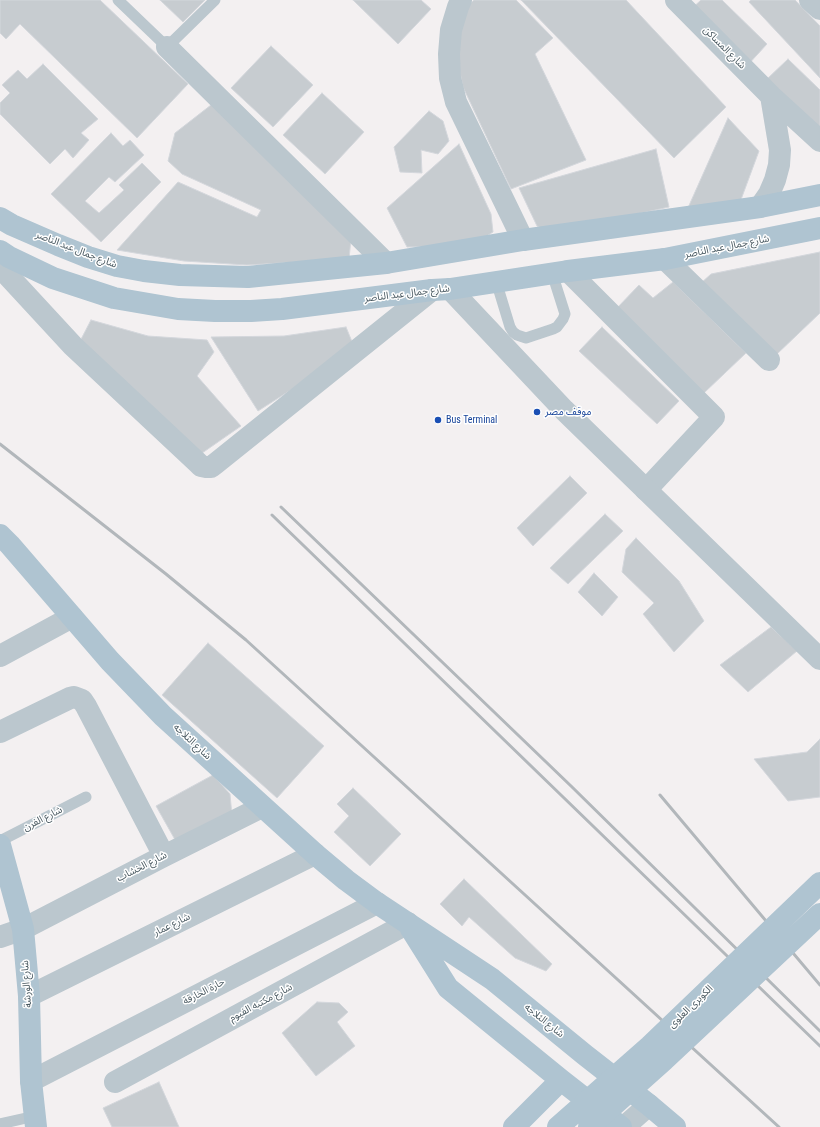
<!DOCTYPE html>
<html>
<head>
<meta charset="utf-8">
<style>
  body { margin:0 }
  canvas { display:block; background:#f3f0f1 }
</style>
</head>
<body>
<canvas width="820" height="1127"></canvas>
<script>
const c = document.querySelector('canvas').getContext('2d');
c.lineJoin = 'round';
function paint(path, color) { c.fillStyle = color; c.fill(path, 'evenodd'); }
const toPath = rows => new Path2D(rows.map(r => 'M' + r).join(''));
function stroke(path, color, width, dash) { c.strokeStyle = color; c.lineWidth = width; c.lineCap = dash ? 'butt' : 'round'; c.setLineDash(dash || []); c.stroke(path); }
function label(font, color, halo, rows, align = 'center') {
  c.font = font + ' "Roboto Condensed","Noto Sans Arabic",sans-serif'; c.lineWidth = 3; c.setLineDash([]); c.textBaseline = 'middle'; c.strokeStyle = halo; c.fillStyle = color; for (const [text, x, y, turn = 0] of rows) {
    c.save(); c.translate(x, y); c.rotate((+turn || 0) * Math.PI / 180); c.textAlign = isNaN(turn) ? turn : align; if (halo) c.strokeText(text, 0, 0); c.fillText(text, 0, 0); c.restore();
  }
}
const building = toPath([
  [0,0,100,0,188,84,137,138,20,24,6,39,0,33,0,0],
  [160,0,205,0,183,22,160,0],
  [353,0,421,0,431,9,398,44,353,0],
  [474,0,516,0,553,38,535,54,586,160,511,189,463,87,454,44,465,9,474,0],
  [521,0,626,0,726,107,674,158,521,0],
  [701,0,722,0,767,44,746,67,690,10,701,0],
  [751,0,795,0,820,26,820,78,749,2,751,0],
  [271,46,313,85,273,127,231,88,271,46],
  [788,59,820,90,820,133,767,79,788,59],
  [43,64,98,119,81,133,89,140,73,158,65,149,50,164,0,114,0,103,10,93,2,85,18,70,27,79,43,64],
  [322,93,364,132,325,174,283,135,322,93],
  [211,105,351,239,349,259,247,265,184,261,117,250,178,182,257,217,261,210,182,174,168,161,175,133,211,105],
  [429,111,443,121,449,141,438,154,421,150,422,173,400,172,394,147,429,111],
  [728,118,759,151,739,205,687,210,728,118],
  [111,133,123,146,130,140,144,155,115,182,109,177,85,201,99,213,124,190,119,185,142,163,161,182,101,242,51,194,111,133],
  [459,144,491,214,493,232,471,246,407,247,387,208,459,144],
  [656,149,669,207,551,233,537,226,519,188,656,149],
  [820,252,820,313,776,355,701,283,711,274,820,252],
  [673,282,746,353,704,393,616,309,639,285,653,298,673,282],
  [91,320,148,336,207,340,214,352,197,376,241,426,195,458,78,345,91,320],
  [346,327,355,349,258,411,211,337,284,336,346,327],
  [602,327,679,401,657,424,579,351,602,327],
  [570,476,587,493,533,546,517,528,570,476],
  [605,514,623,531,568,584,550,568,605,514],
  [636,538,679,581,704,621,674,652,643,614,654,603,622,572,626,549,636,538],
  [594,573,618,597,602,616,578,592,594,573],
  [771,627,797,651,748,692,720,665,771,627],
  [208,643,324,746,277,798,162,695,208,643],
  [820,739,820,797,788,801,754,759,807,752,820,739],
  [213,775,230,794,232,816,178,845,156,806,213,775],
  [353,788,401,834,370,866,334,832,349,816,337,804,353,788],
  [464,879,552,964,546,971,515,958,469,917,462,926,440,904,464,879],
  [317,1002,339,1003,348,1012,337,1022,355,1046,316,1076,282,1033,317,1002],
  [159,1082,179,1127,112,1127,103,1108,159,1082]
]);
const service = toPath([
  [118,0,167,47,215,0],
  [496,281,510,327,513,332,517,335,526,338,553,329,557,327,563,319,565,314,552,273],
  [0,841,86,797],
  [0,1124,35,1116]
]);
const minor = toPath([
  [461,0,458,7,451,30,449,54,450,78,456,102,523,240],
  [676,0,771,96,820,141],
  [810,0,820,9],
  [167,47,386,263],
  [760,207,769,194,775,180,779,165,780,150,771,96],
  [665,259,769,360],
  [0,267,73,346,198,463,201,466,206,467,211,467,215,464,432,290],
  [568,271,714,417,646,490],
  [0,656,72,617],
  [0,732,70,698,74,697,82,700,86,706,164,856],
  [0,937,23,929,164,856,262,807],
  [29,996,315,854],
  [31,1081,377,903],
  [115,1082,408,923]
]);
const tertiary = toPath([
  [450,289,564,410,820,659],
  [624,1127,649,1105]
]);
const primary = toPath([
  [0,218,12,225,58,245,88,257,117,266,144,271,180,275,248,277,386,263,523,240,760,207,820,195],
  [0,251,9,257,53,278,114,298,178,309,215,311,251,311,282,309,432,290,450,289,568,271,665,259,820,228],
  [0,535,10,545,110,661,163,716,315,854,346,880,377,903,492,979,585,1055,649,1105,675,1127],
  [0,845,23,929,29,996,31,1081,36,1127],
  [411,929,448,988,561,1080,621,1127],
  [514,1127,561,1080]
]);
const rail = toPath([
  [0,444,166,574,246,640,779,1127],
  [281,507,571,786,820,1031],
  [272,515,820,1046],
  [660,795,820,985]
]);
const primaryBridge = toPath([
  [558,1127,650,1046,820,883],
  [589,1127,664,1060,820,914]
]);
const markers = [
  [537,412,4,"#1a4fb4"],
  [438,420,4,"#1a4fb4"]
];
const streetNames = [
  ["شارع المساكن",724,48,45],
  ["شارع جمال عبد الناصر",727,247,-11],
  ["شارع جمال عبد الناصر",76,250,21],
  ["شارع جمال عبد الناصر",407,294,-7],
  ["شارع الثلاجه",192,742,43],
  ["شارع الفرن",43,819,-27],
  ["شارع الخشاب",142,867,-27],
  ["شارع عمار",172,925,-26],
  ["شارع الورشة",27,984,-94],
  ["حارة الخارقة",204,992,-27],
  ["شارع مكتبه الفيوم",261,1003,-28],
  ["الكوبرى العلوى",691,1007,-44],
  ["شارع الثلاجه",544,1021,39]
];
const transitNames = [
  ["موقف مصر",545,412],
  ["Bus Terminal",446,420]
];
paint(building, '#c7ccd0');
stroke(building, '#d4d7dc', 1);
stroke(service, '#bbc7ce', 11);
stroke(minor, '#bbc7ce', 22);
stroke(tertiary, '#bbc7ce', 22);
stroke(primary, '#afc4d1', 22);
stroke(rail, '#b2b7bb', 3);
stroke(primaryBridge, '#afc4d1', 22);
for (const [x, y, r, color] of markers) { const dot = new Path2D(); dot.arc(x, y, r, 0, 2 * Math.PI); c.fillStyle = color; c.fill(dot); stroke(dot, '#fff', 1.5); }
label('10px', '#47575f', '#fff', streetNames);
label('10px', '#164399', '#fff', transitNames, 'left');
</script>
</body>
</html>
